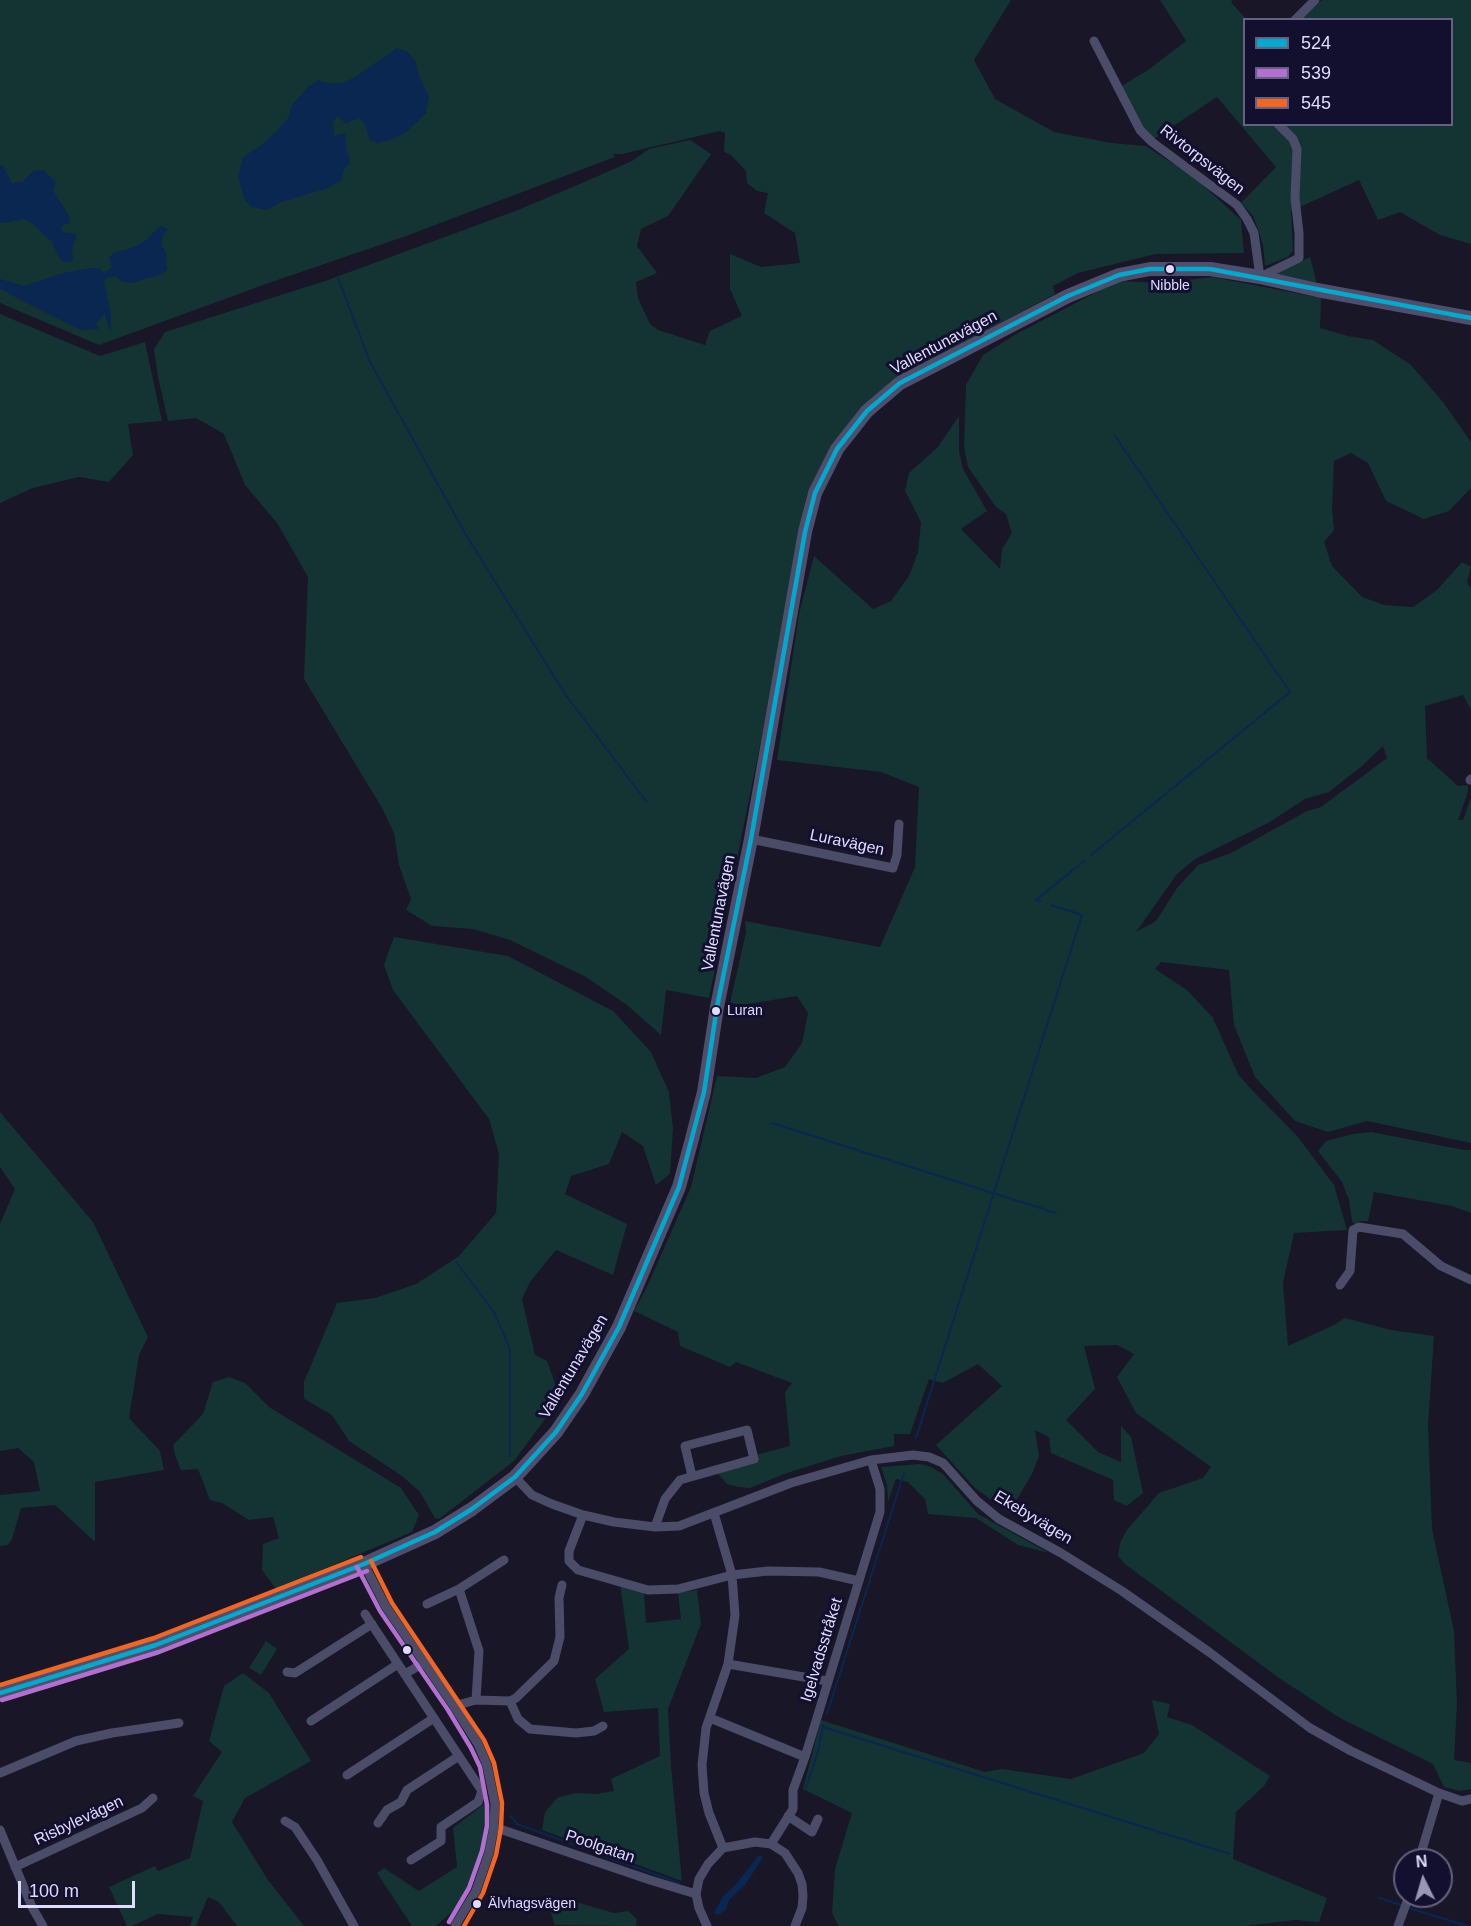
<!DOCTYPE html>
<html>
<head>
<meta charset="utf-8">
<style>
  body { margin:0 }
  #map { position:relative; width:1471px; height:1926px; overflow:hidden; background:#181627; font-family:Helvetica,sans-serif }
  canvas { display:block }
  .legend { position:absolute; left:1243px; top:18px; width:210px; height:108px; box-sizing:border-box; background:#130f2e; border:2px solid #646182; margin:0; padding:8px 10px; list-style:none; font-size:18px; color:#dedcff }
  .legend li { display:flex; align-items:center; gap:12px; height:30px }
  .legend b { width:30px; border:2px solid #646182 }
  .north { position:absolute; left:1393px; top:1848px; width:60px; height:60px; box-sizing:border-box; background:#130f2e; border:2px solid #646182; border-radius:50%; rotate:355deg; font-size:16px; font-weight:700; line-height:24px; text-align:center; color:#dedcff }
  .north::after { content:''; display:block; margin:auto; width:21px; height:27px; background:#9997b3; clip-path:polygon(50% 0,100% 100%,50% 72%,0 100%) }
  .scale { position:absolute; left:18px; top:1881px; width:117px; height:27px; box-sizing:border-box; border:3px solid #dedcff; border-top:0; padding-left:8px; font-size:18px; line-height:21px; white-space:nowrap; color:#dedcff; -webkit-text-stroke:4px #130f2e; paint-order:stroke }
</style>
</head>
<body>
<div id="map">
<canvas width="1471" height="1926"></canvas>
<ul class="legend">
<li><b style="height:8px;background:#00a9ce"></b>524</li>
<li><b style="height:8px;background:#b36fd0"></b>539</li>
<li><b style="height:8px;background:#f26522"></b>545</li>
</ul>
<div class="north">N</div>
<div class="scale">100 m</div>
</div>
<script>
const c = document.querySelector('canvas').getContext('2d');
c.lineJoin = 'round';
function paint(path, color) { c.fillStyle = color; c.fill(path, 'evenodd'); }
const toPath = rows => new Path2D(rows.map(r => 'M' + r).join(''));
function stroke(path, color, width, dash) { c.strokeStyle = color; c.lineWidth = width; c.lineCap = dash ? 'butt' : 'round'; c.setLineDash(dash || []); c.stroke(path); }
function label(font, color, halo, rows, align = 'center') {
  c.font = font + ' Helvetica,sans-serif'; c.lineWidth = 6; c.setLineDash([]); c.textBaseline = 'middle'; c.strokeStyle = halo; c.fillStyle = color; for (const [text, x, y, turn = 0] of rows) {
    c.save(); c.translate(x, y); c.rotate((+turn || 0) * Math.PI / 180); c.textAlign = isNaN(turn) ? turn : align; if (halo) c.strokeText(text, 0, 0); c.fillText(text, 0, 0); c.restore();
  }
}
const green = toPath([
  [0,0,1011,0,974,60,995,99,1054,132,1112,143,1146,146,1195,178,1241,220,1244,253,1156,254,1078,273,1053,286,1055,294,938,356,868,405,832,444,807,494,761,740,709,998,666,990,661,1035,627,1005,586,977,510,940,473,929,432,926,406,910,411,899,399,865,394,833,382,808,304,679,308,577,277,523,245,485,224,434,196,418,168,421,158,377,154,349,165,332,328,280,518,210,582,183,632,161,649,149,690,140,711,154,668,216,641,229,637,246,657,273,636,282,638,298,650,324,658,330,705,345,710,331,742,316,730,289,730,254,761,267,800,263,795,233,764,213,768,193,757,191,747,183,746,171,731,155,724,152,725,133,720,131,622,154,613,154,615,157,406,236,266,284,99,345,0,303],
  [1160,0,1233,0,1231,2,1246,19,1244,20,1244,124,1452,124,1452,20,1302,19,1322,0,1471,0,1471,244,1440,235,1400,212,1378,220,1359,180,1291,211,1293,251,1288,257,1265,266,1263,245,1258,229,1253,216,1241,203,1276,167,1217,97,1154,139,1142,128,1120,87,1148,70,1186,41],
  [1310,257,1317,284,1273,274],
  [1213,277,1321,298,1320,328,1348,336,1373,340,1411,365,1443,402,1471,442,1471,488,1449,511,1424,519,1386,501,1368,463,1351,453,1334,461,1332,509,1334,530,1324,542,1332,566,1362,597,1384,605,1413,607,1437,590,1462,562,1471,567,1467,582,1471,589,1471,710,1463,695,1425,706,1427,758,1458,786,1468,785,1468,792,1458,820,1463,820,1471,797,1471,1143,1367,1121,1328,1132,1295,1121,1255,1077,1234,1025,1229,970,1161,962,1155,969,1187,990,1213,1018,1238,1074,1251,1089,1298,1137,1334,1185,1347,1230,1294,1233,1283,1283,1288,1346,1334,1325,1345,1318,1391,1330,1434,1336,1428,1425,1432,1529,1454,1631,1457,1704,1454,1760,1471,1763,1471,1789,1460,1791,1444,1787,1433,1764,1340,1718,1279,1678,1125,1564,1118,1556,1120,1543,1126,1531,1159,1493,1203,1478,1211,1467,1136,1413,1117,1377,1134,1354,1117,1345,1084,1346,1095,1389,1066,1420,1098,1452,1121,1462,1121,1426,1131,1437,1143,1493,1127,1506,1114,1500,1113,1480,1051,1453,1049,1437,1035,1430,1039,1456,1032,1474,1009,1513,974,1487,936,1445,1002,1386,978,1364,943,1383,929,1379,910,1434,894,1434,894,1446,841,1456,784,1474,750,1488,738,1487,727,1484,717,1473,756,1455,790,1446,785,1392,792,1383,736,1362,730,1367,680,1346,678,1332,634,1311,646,1289,691,1187,717,1076,756,1078,785,1067,802,1043,808,1013,797,996,742,1005,730,1003,746,932,745,921,880,947,915,867,919,787,881,772,777,760,799,614,814,556,873,609,891,601,909,576,918,552,921,522,905,491,909,473,938,447,959,416,959,451,963,469,987,511,961,529,1000,569,1002,549,1012,533,1006,514,996,507,968,467,964,447,966,385,983,355,1018,333,1118,281,1160,283],
  [1383,746,1387,758,1321,807,1307,811,1231,853,1198,865,1177,888,1156,921,1136,932,1177,874,1195,859,1268,823,1305,799,1329,792,1362,766],
  [0,314,100,356,145,342,162,421,128,424,133,455,109,482,79,477,33,488,0,503],
  [394,937,508,956,613,1011,651,1052,669,1092,673,1129,670,1174,656,1185,643,1146,622,1132,609,1164,571,1176,565,1194,627,1224,613,1275,556,1250,530,1282,522,1299,535,1355,547,1361,557,1389,551,1411,514,1461,439,1519,435,1518,420,1492,402,1476,349,1441,332,1415,304,1399,304,1382,337,1303,375,1298,416,1284,459,1256,496,1213,499,1154,489,1119,393,990,384,965],
  [0,1112,93,1222,148,1337,139,1355,129,1418,160,1451,164,1470,95,1482,95,1542,55,1505,21,1508,12,1539,8,1545,0,1546,0,1495,40,1491,34,1462,18,1448,0,1451,0,1224,15,1189,0,1167],
  [1371,1132,1464,1150,1471,1150,1471,1213,1452,1206,1374,1192,1368,1221,1360,1221,1354,1224,1352,1221,1349,1200,1342,1182,1318,1151,1326,1141,1353,1134],
  [229,1377,245,1383,269,1407,401,1488,419,1515,412,1532,276,1589,262,1570,263,1544,279,1538,273,1517,249,1520,222,1503,210,1500,198,1469,181,1470,175,1455,173,1445,203,1414,213,1382],
  [920,1464,931,1467,944,1475,978,1514,1049,1553,1018,1545,976,1518,928,1514,925,1499,908,1482,896,1479,888,1502,887,1485,881,1467],
  [620,1583,644,1593,646,1623,681,1619,678,1593,697,1590,701,1624,668,1709,671,1766,682,1881,542,1830,545,1812,557,1798,575,1793,596,1794,614,1791,611,1779,660,1756,658,1708,604,1712,595,1679,629,1649],
  [266,1641,277,1649,261,1675,249,1668],
  [243,1673,269,1693,311,1761,245,1798,232,1822,268,1880,304,1926,237,1926,219,1902,208,1897,196,1926,190,1926,193,1917,158,1914,132,1926,127,1926,109,1887,155,1866,158,1871,190,1858,203,1801,193,1796,222,1752,209,1741,224,1686],
  [1152,1700,1170,1704,1167,1717,1192,1725,1270,1776,1264,1786,1236,1812,1233,1859,1327,1898,1319,1922,1295,1920,1244,1926,839,1926,832,1913,835,1869,852,1813,803,1789,821,1720,985,1772,1002,1769,1071,1779,1144,1753,1159,1734],
  [489,1800,490,1820,487,1843,479,1866,470,1885,453,1911,436,1926,412,1926,377,1873,384,1868,419,1891,457,1867,453,1828],
  [576,1902,614,1913,628,1911,637,1919,636,1926,555,1925,551,1914,553,1907]
]);
const water = toPath([
  [397,48,407,51,416,62,418,73,429,97,426,113,404,134,390,140,377,143,370,140,365,124,358,118,346,124,338,116,333,121,334,136,345,133,347,152,349,155,350,163,344,169,342,180,328,188,281,202,267,210,251,207,245,200,238,177,243,157,259,147,278,130,288,118,292,105,309,86,319,80,326,83,343,83,355,77],
  [0,165,3,166,12,183,22,182,33,171,43,170,56,182,53,190,70,218,69,223,63,225,61,229,63,232,77,234,72,248,73,261,64,262,60,259,51,241,34,225,24,219,3,223,0,222],
  [160,226,168,229,162,237,162,246,166,252,167,270,161,274,132,283,123,282,115,276,107,278,104,281,111,314,111,329,109,330,105,313,97,323,98,329,83,330,72,326,0,289,0,279,24,286,63,273,91,268,99,268,104,273,112,267,109,257,114,253,135,247,146,240],
  [759,1855,763,1857,746,1884,729,1900,726,1910,718,1915,714,1913,723,1896,736,1884]
]);
const stream = toPath([
  [338,278,370,362,466,535,565,694,646,801],
  [1091,855,1290,692,1115,436],
  [1040,901,1036,900,1084,861],
  [772,1123,1056,1213],
  [456,1262,494,1312,510,1349,510,1456],
  [916,1438,1082,915,1051,905],
  [827,1714,904,1473],
  [823,1727,1230,1854],
  [806,1788,819,1748,823,1725],
  [511,1816,517,1824,679,1883],
  [1379,1898,1401,1905],
  [1409,1908,1467,1926]
]);
const minor = toPath([
  [1295,20,1315,0],
  [1094,41,1140,130,1152,142,1237,205,1247,219,1254,233,1260,277,1299,258,1299,233,1295,198,1297,149,1293,139,1278,124],
  [1470,780,1471,779],
  [751,839,893,868,897,855,899,824],
  [1340,1285,1350,1271,1353,1230,1359,1227,1403,1234,1441,1266,1471,1280],
  [515,1477,532,1495,552,1504,583,1515,614,1522,655,1527,679,1526,791,1483,871,1460,913,1455,929,1457,943,1463,977,1501,999,1519,1061,1553,1122,1591,1209,1652,1310,1728,1351,1751,1439,1793,1462,1801,1471,1799],
  [714,1513,732,1575,735,1615,728,1664,706,1728,702,1765,704,1793,709,1813,723,1848],
  [583,1515,569,1551,569,1561,578,1570,648,1590,678,1589,732,1575,768,1571,819,1572,859,1581],
  [655,1527,665,1499,680,1480,754,1459,747,1430,685,1446,692,1476],
  [364,1564,386,1607,454,1706,478,1744,487,1765,495,1804,494,1827,489,1853,476,1891,455,1926],
  [427,1604,459,1589,504,1560],
  [365,1614,482,1791,478,1802,441,1827,441,1841,411,1860],
  [728,1664,827,1681],
  [287,1672,295,1673,372,1624],
  [405,1674,425,1662],
  [476,1700,510,1701,516,1698,554,1661,560,1637,559,1598,562,1585],
  [510,1701,518,1719,530,1729,576,1733,594,1731,603,1726],
  [454,1706,476,1700,479,1651,459,1589],
  [710,1718,805,1757],
  [311,1721,398,1664],
  [0,1773,76,1741,112,1733,179,1723],
  [347,1775,434,1718],
  [788,1816,812,1832,818,1819],
  [285,1821,295,1827,317,1860,354,1926],
  [378,1823,387,1810,401,1802,407,1790,459,1756],
  [494,1827,650,1880,696,1894],
  [0,1830,32,1907,43,1926],
  [771,1844,793,1809,793,1790,805,1757,880,1512,880,1489,871,1460],
  [1419,1860,1439,1793],
  [15,1867,142,1808,153,1798],
  [707,1926,699,1908,696,1894,699,1879,708,1864,723,1848,755,1842,771,1844,785,1853,798,1873,802,1884,803,1896,802,1908,795,1926],
  [1398,1926,1409,1896]
]);
const secondary = toPath([
  [0,1693,156,1645,217,1622,364,1564,435,1532,472,1509,515,1477,556,1432,582,1394,619,1327,679,1187,692,1139,704,1092,717,1007,751,839,805,532,815,493,837,449,867,411,900,383,1068,296,1119,275,1150,269,1210,269,1260,277,1317,290,1471,318]
]);
const bus1 = toPath([
  [0,1693,156,1645,364,1564,435,1532,472,1509,515,1477,556,1432,582,1394,619,1327,679,1187,704,1092,717,1007,751,839,805,532,815,493,837,449,867,411,900,383,1068,296,1119,275,1150,269,1210,269,1471,318]
]);
const bus2 = toPath([
  [357,1567,380,1611,448,1710,471,1748,480,1767,487,1805,487,1826,482,1851,469,1888,449,1922],
  [2,1700,159,1652,367,1571]
]);
const bus3 = toPath([
  [371,1561,392,1603,484,1740,494,1763,502,1803,501,1828,496,1855,483,1893,464,1926],
  [0,1685,154,1638,361,1557]
]);
const markers = [
  [1170,269,5,"#dedcff"],
  [716,1011,5,"#dedcff"],
  [407,1650,5,"#dedcff"],
  [477,1904,5,"#dedcff"]
];
const busNames = [
  ["Nibble",1170,286,"center"],
  ["Luran",727,1011],
  ["Älvhagsvägen",488,1904]
];
const streetNames = [
  ["Rivtorpsvägen",1202,160,38],
  ["Vallentunavägen",944,343,-28],
  ["Luravägen",847,843,12],
  ["Vallentunavägen",719,913,-79],
  ["Vallentunavägen",574,1367,-59],
  ["Ekebyvägen",1033,1518,31],
  ["Igelvadsstråket",822,1650,-73],
  ["Risbylevägen",79,1821,-25],
  ["Poolgatan",600,1847,19]
];
paint(green, '#133433');
paint(water, '#092750');
stroke(stream, '#092750', 2);
stroke(minor, '#4b4c68', 9);
stroke(secondary, '#4f4f6d', 14);
stroke(bus1, '#00a9ce', 4.5);
stroke(bus2, '#b36fd0', 4.5);
stroke(bus3, '#f26522', 4.5);
for (const [x, y, r, color] of markers) { const dot = new Path2D(); dot.arc(x, y, r, 0, 2 * Math.PI); c.fillStyle = color; c.fill(dot); stroke(dot, '#130f2e', 2); }
label('14px', '#dedcff', '#130f2e', busNames, 'left');
label('16px', '#dedcff', '#130f2e', streetNames);
</script>
</body>
</html>
